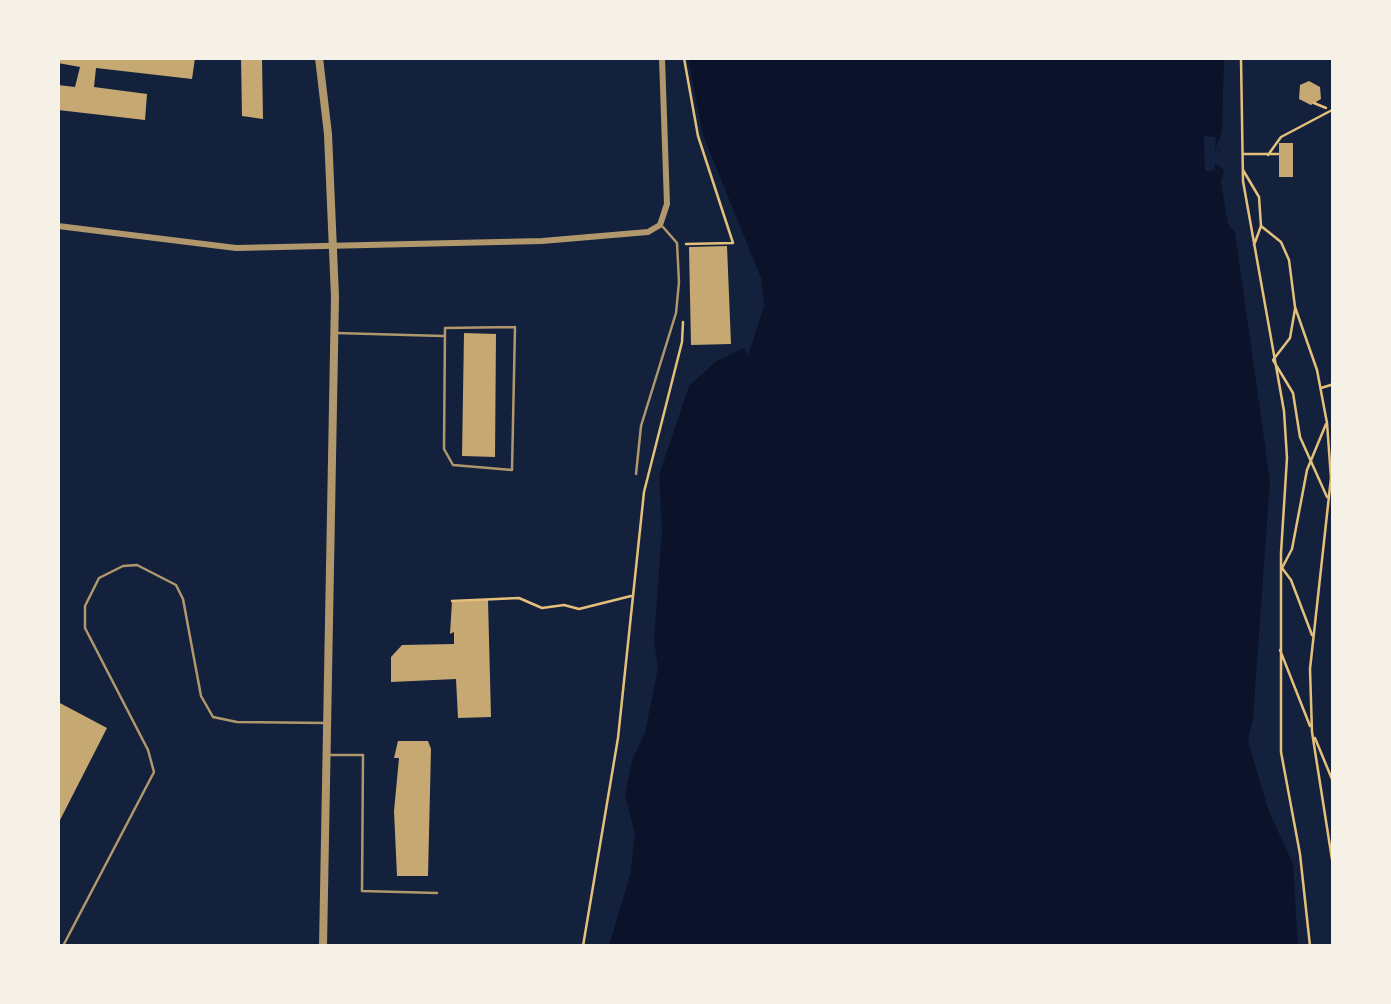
<!DOCTYPE html>
<html>
<head>
<meta charset="utf-8">
<style>
  body { margin:0 }
  #map { position:relative; width:1391px; height:1004px; overflow:hidden; background:#14213d; font-family:Bitter,serif }
  canvas { display:block }
  .frame { position:absolute; inset:0; border:60px solid #f6f1e7; pointer-events:none }
</style>
</head>
<body>
<div id="map">
<canvas width="1391" height="1004"></canvas>
<div class="frame"></div>
</div>
<script>
const c = document.querySelector('canvas').getContext('2d');
c.lineJoin = 'round';
function paint(path, color) { c.fillStyle = color; c.fill(path, 'evenodd'); }
const toPath = rows => new Path2D(rows.map(r => 'M' + r).join(''));
function stroke(path, color, width, dash) { c.strokeStyle = color; c.lineWidth = width; c.lineCap = dash ? 'butt' : 'round'; c.setLineDash(dash || []); c.stroke(path); }
const water = toPath([
  [688,58,1224,58,1222,132,1215,150,1222,151,1222,156,1215,156,1215,163,1224,170,1221,183,1228,224,1235,232,1270,481,1253,718,1248,741,1268,809,1293,864,1298,946,609,946,630,875,635,834,625,795,632,760,645,733,658,668,654,640,662,530,659,475,689,386,715,362,744,348,748,356,764,306,761,278,703,135]
]);
const pier = toPath([
  [1204,136,1216,137,1215,150,1222,151,1222,156,1215,157,1215,170,1205,171]
]);
const building = toPath([
  [58,58,195,58,192,79,96,68,94,87,147,94,145,120,58,110,58,85,75,87,80,67,58,63],
  [241,58,262,58,263,119,242,116],
  [1309,81,1320,87,1321,99,1311,105,1299,99,1300,85],
  [1279,143,1293,143,1293,177,1279,177],
  [727,246,731,344,691,345,689,247],
  [464,333,496,334,495,457,462,456],
  [488,600,491,717,458,718,456,679,391,682,391,657,402,645,454,644,454,632,450,634,452,601],
  [58,702,107,728,58,824],
  [398,741,428,741,431,749,428,876,397,876,394,811,399,758,394,758]
]);
const path = toPath([
  [684,58,698,136,733,243,686,244],
  [1241,58,1243,181,1284,411,1287,458,1281,553,1281,752,1300,854,1310,946],
  [1314,103,1326,108],
  [1243,154,1278,154],
  [1268,155,1281,137,1334,109],
  [1243,170,1259,197,1261,226,1254,245],
  [1261,226,1281,242,1289,260,1295,307,1317,370,1327,423,1331,478,1310,669,1312,732,1334,872],
  [1295,309,1290,338,1273,360,1293,393,1300,437,1327,497],
  [1321,388,1334,384],
  [452,601,519,598,542,608,564,605,579,609,631,596],
  [1312,635,1291,580,1282,568,1292,549,1307,470,1326,424],
  [1280,650,1310,726],
  [1315,738,1334,784],
  [583,946,618,738,644,492,682,342,683,322]
]);
const service = toPath([
  [515,327,512,470,453,465,444,449,445,328,515,327],
  [336,333,443,336],
  [636,474,641,426,676,313,679,282,677,243,663,227],
  [330,755,363,755,362,891,437,893],
  [63,946,154,772,148,750,85,628,85,606,99,578,123,566,137,565,176,585,183,599,201,696,213,717,237,722,326,723]
]);
const minor = toPath([
  [58,226,236,248,542,241,648,232,660,225,667,204,662,58]
]);
const tertiary = toPath([
  [319,58,328,134,335,297,323,946]
]);
paint(water, '#0b132b');
paint(pier, '#14213d');
paint(building, '#c6a872');
stroke(path, '#e5c07b', 2.5);
stroke(service, '#b1986c', 2.5);
stroke(minor, '#b1986c', 6);
stroke(tertiary, '#b1986c', 8);
</script>
</body>
</html>
